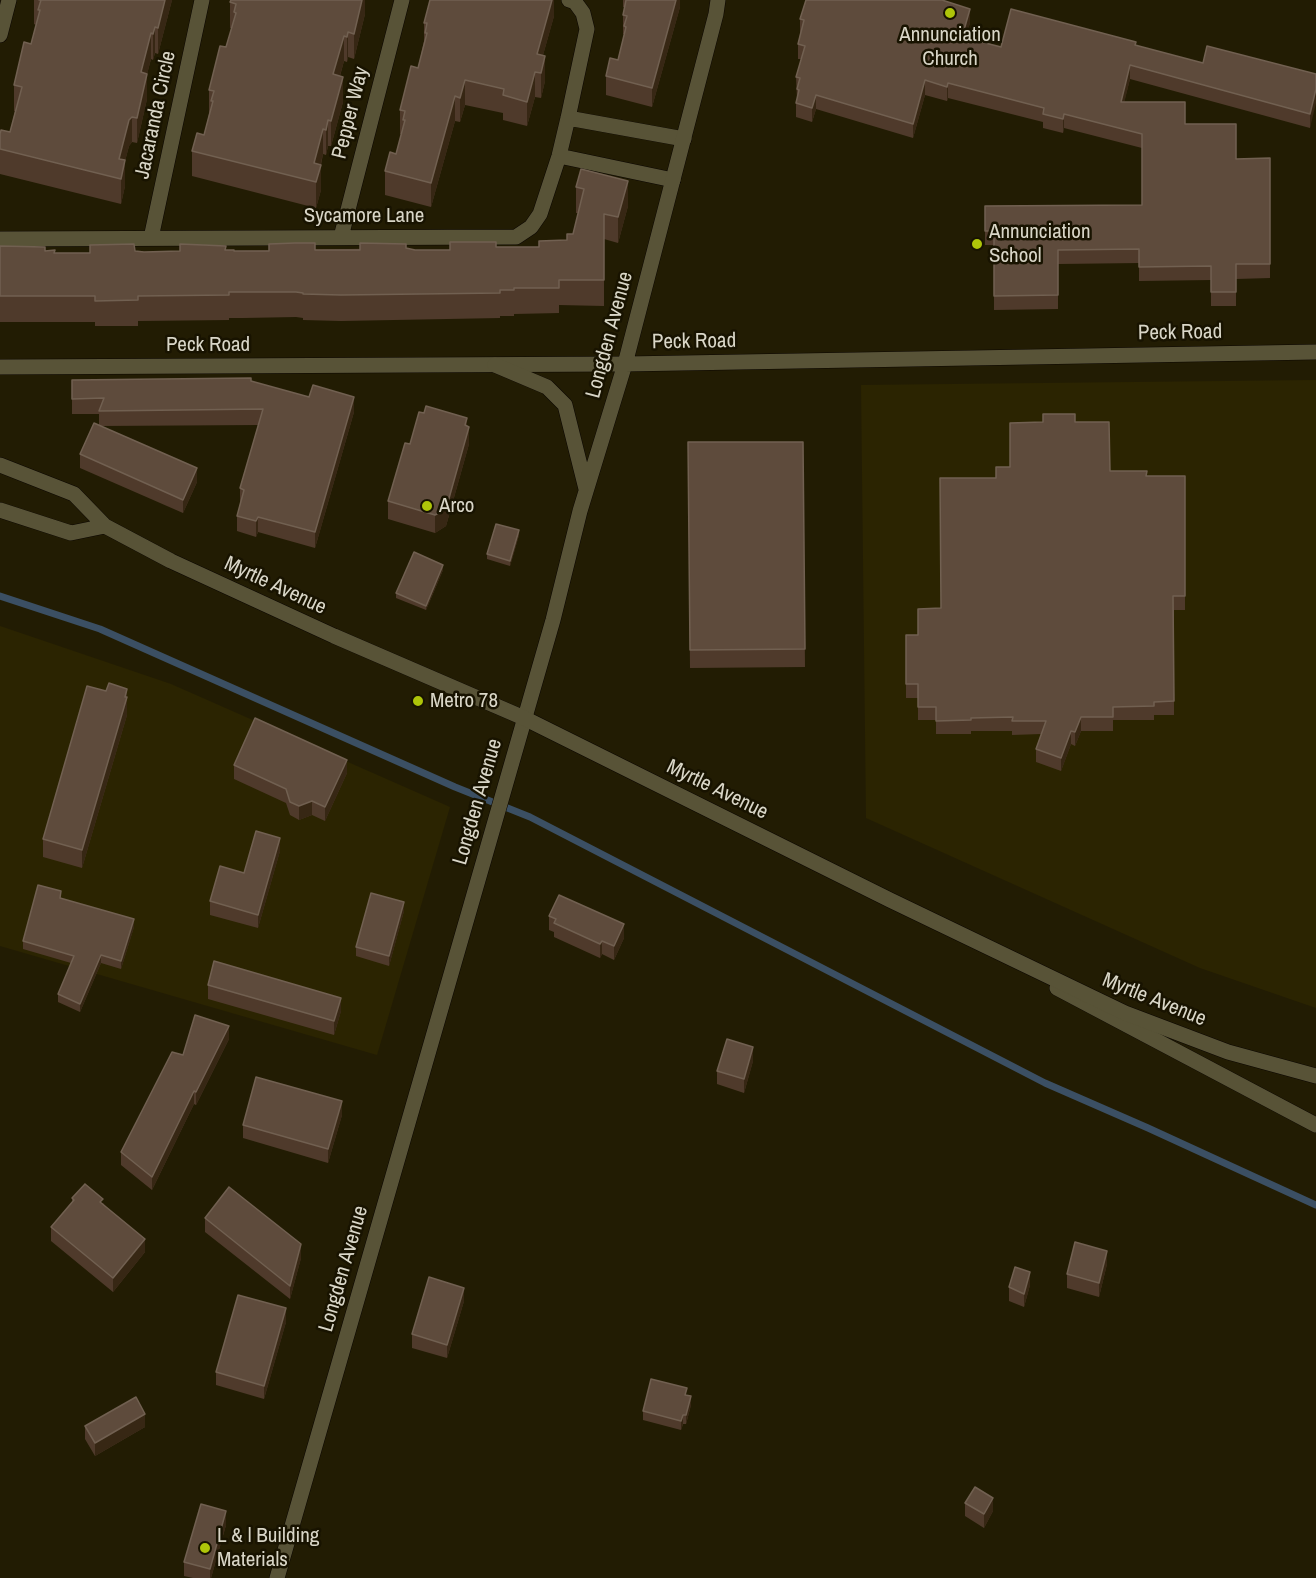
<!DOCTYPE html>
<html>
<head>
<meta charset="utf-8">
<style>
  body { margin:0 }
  canvas { display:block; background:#221c03 }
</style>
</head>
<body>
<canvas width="1316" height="1578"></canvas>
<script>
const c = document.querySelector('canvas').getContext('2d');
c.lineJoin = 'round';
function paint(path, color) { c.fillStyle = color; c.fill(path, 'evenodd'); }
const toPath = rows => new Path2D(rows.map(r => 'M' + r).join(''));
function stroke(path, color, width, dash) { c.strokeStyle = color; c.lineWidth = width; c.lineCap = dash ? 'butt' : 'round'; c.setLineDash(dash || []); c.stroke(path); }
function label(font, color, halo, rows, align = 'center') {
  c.font = font + ' "Archivo Narrow",sans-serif'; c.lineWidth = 5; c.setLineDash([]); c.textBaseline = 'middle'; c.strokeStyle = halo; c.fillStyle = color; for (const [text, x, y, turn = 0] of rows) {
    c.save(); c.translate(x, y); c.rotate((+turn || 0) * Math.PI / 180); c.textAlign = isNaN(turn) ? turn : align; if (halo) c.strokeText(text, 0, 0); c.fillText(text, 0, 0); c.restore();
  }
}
const built = toPath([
  [1316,380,1316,1008,1200,968,866,818,861,385],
  [0,626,171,684,450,807,377,1055,0,946]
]);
const stream = toPath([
  [0,596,100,629,455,787,530,817,1045,1083,1148,1128,1316,1205]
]);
const minor = toPath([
  [0,35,9,0],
  [568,118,684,139],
  [559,156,673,180],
  [341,237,402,0],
  [151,238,202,0],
  [0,239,516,237,531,227,540,214,559,156,568,118,587,29,583,13,575,2,569,0],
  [0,367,625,364]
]);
const tertiary = toPath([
  [625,364,1316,352],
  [495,365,547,387,565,405,586,489],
  [1057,988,1316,1125],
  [277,1578,553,620,580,511,625,364,716,14,718,0]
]);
const secondary = toPath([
  [0,465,74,494,105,526,171,561,334,636,524,718,890,900,1125,1013,1228,1052,1316,1076],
  [0,510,71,533,105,526]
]);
const wall = toPath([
  [34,0,172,0,158,54,155,53,153,60,151,59,147,74,147,99,137,143,132,142,129,146,125,161,125,186,121,204,0,174,0,134,10,132,15,111,14,111,14,85,31,44,36,25,34,24],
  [365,0,365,14,354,59,348,57,347,62,344,61,340,76,343,102,331,146,328,146,326,155,323,154,321,165,321,190,316,208,192,176,192,151,204,135,209,114,209,90,226,47,232,28,230,28,230,2],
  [554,0,554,16,543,55,545,81,541,98,535,97,527,126,503,120,503,113,465,105,460,122,455,121,431,207,385,195,385,171,396,154,401,134,400,134,400,110,418,68,424,41,424,23],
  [623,0,680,0,680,7,652,107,606,95,606,76,618,60,624,34,623,34,623,15,625,7,623,7],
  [800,19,970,23,965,38,1001,47,1136,46,1203,63,1316,74,1310,128,1130,79,1124,102,1185,124,1236,159,1270,158,1270,278,1236,279,1236,306,1211,306,1211,280,1139,281,1139,263,1058,264,1058,309,994,310,994,245,985,245,985,206,1142,205,1142,148,1064,128,1063,133,1043,128,1043,122,948,98,947,101,925,95,913,138,816,109,812,122,796,117,796,103,797,99,796,77,801,59,798,59,798,44,800,34],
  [581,169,628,206,618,243,604,239,604,306,559,305,559,313,514,314,514,316,500,316,500,318,341,321,303,320,303,318,296,317,243,318,229,318,229,320,138,321,138,326,95,326,95,322,0,322,0,246,45,251,55,253,90,253,135,251,144,252,226,250,234,251,406,248,415,250,450,250,496,247,539,247,567,240,573,234,578,213,576,213,576,187],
  [72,380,251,381,354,412,315,548,258,532,256,537,237,531,237,516,240,504,240,488,258,425,99,426,197,482,183,513,80,468,80,454,99,425,99,414,72,414],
  [1075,422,1110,471,1147,476,1185,476,1185,610,1174,610,1174,715,1154,715,1154,720,1113,720,1113,731,1081,731,1075,746,1071,744,1061,771,1036,762,1036,749,1041,734,1012,735,1012,731,971,731,971,734,936,734,936,720,918,720,918,698,906,698,906,635,918,635,941,608,996,478,1010,467],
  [467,426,469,444,446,526,435,533,388,519,388,501,410,444],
  [688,442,803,442,805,667,690,668],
  [519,535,510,566,487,559,487,554],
  [443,570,426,610,396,598,396,593],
  [127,707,127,715,82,868,43,857,43,839],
  [234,765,347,773,325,821,312,815,299,820,290,815,286,803,234,779],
  [280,851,258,928,210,915,210,901,244,873],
  [61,898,134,927,121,969,101,963,80,1012,58,1002,58,994,71,963,23,949,23,941],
  [404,911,389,966,356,956,356,947],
  [549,916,624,938,614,960,602,954,600,958,554,937,554,932,549,930],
  [208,985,341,1011,334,1035,208,999],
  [229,1039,196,1105,194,1104,152,1190,121,1165,121,1152,183,1055],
  [753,1061,744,1093,717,1084,717,1071],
  [342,1115,328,1163,243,1138,243,1125],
  [72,1198,103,1203,145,1252,113,1292,51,1241,51,1227,72,1202],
  [205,1218,301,1258,290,1299,205,1232],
  [1107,1264,1099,1297,1067,1288,1067,1274],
  [1030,1285,1024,1307,1009,1301,1009,1287],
  [464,1301,447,1358,412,1348,412,1334],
  [286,1322,264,1399,216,1385,216,1372],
  [687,1395,691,1405,686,1424,683,1424,681,1430,643,1420,643,1411],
  [85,1426,145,1427,95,1456,85,1439],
  [965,1503,993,1511,984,1528,965,1516],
  [226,1525,211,1578,193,1578,184,1576,184,1562]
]);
const shadedWall = toPath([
  [165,0,172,0,158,54,158,28],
  [361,0,365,0,365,14,354,59,354,34],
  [552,0,554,0,554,16,538,73,537,54],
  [675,0,680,0,680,7,652,107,652,88],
  [970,9,970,23,962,51,962,37],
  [155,27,155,53,153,60,153,34],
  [348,32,348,57,347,62,347,37],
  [151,33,151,59,141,98,141,72],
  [344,36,344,61,333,100,333,74],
  [545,56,545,81,541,98,541,73],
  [1130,65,1130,79,1121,116,1121,102],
  [535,72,535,97,527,126,527,102],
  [147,74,147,99,137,143,137,118],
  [343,77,343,102,331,146,331,121],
  [465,80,465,105,460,122,460,98],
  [925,80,925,95,913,138,913,124],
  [948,83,948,98,947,101,947,87],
  [1316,89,1316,103,1310,128,1310,114],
  [816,95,816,109,812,122,812,108],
  [455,96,455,121,431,207,431,183],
  [1064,114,1064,128,1063,133,1063,119],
  [132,117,132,142,129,146,125,161,125,186,121,204,121,179,119,159,129,120],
  [328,120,328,146,326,155,326,130],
  [323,129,323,154,316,182,314,163],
  [321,165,321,190,316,208,316,182],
  [628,181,628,206,618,243,618,217],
  [354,397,354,412,315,548,315,532],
  [467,418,467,434,469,427,469,444,446,526,435,533,435,515],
  [197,468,197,482,183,513,183,500],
  [258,517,258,532,256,537,256,521],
  [519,530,519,535,510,566,510,561],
  [443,565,443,570,426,610,426,606],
  [127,689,127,715,82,868,82,850],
  [1081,717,1081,731,1075,746,1075,732],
  [1071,731,1071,744,1061,771,1061,758],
  [347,760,347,773,325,821,325,807],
  [312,801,312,815,299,820,299,806],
  [280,838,280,851,258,928,258,915],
  [404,902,404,911,389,966,389,956],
  [134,919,134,927,121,969,121,961],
  [624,924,624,938,614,960,614,946],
  [602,941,602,954,600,958,600,944],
  [101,955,101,963,80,1012,80,1004],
  [341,998,341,1011,334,1035,334,1021],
  [229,1026,229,1039,196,1105,196,1092],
  [753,1047,753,1061,744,1093,744,1079],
  [194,1091,194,1104,152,1190,152,1177],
  [342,1101,342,1115,328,1163,328,1149],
  [145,1239,145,1252,113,1292,113,1278],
  [301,1244,301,1258,290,1299,290,1286],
  [1107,1251,1107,1264,1099,1297,1099,1283],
  [1030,1272,1030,1285,1024,1307,1024,1294],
  [464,1288,464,1301,447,1358,447,1345],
  [286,1308,286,1322,264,1399,264,1386],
  [691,1396,691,1405,686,1424,686,1415],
  [145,1414,145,1427,95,1456,95,1443],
  [683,1415,683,1424,681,1430,681,1421],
  [993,1498,993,1511,984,1528,984,1514],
  [226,1511,226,1525,211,1578,210,1578,210,1569]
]);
const building = toPath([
  [39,0,165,0,158,28,155,27,153,34,151,33,141,72,147,74,137,118,132,117,129,120,119,159,125,160,121,179,0,149,0,134,1,130,10,132,22,87,14,85,24,42,31,44,40,10,38,10,41,0,39,0],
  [231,0,362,0,354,34,348,32,347,37,344,36,333,74,343,77,331,121,328,120,326,130,323,129,314,163,321,165,316,182,192,151,197,133,204,135,213,101,211,101,214,91,209,90,220,46,226,47,236,13,234,12,236,4,230,2,231,0],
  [430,0,552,0,537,54,545,56,541,73,535,72,527,102,503,95,504,89,465,80,460,98,455,96,431,183,385,171,390,152,396,154,405,120,403,120,405,111,400,110,411,66,418,68,427,33,425,33,427,23,424,23,430,0],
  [626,0,676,0,652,88,606,76,610,58,618,60,626,27,624,26,627,16,623,15,626,0],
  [806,0,942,0,970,9,962,37,1001,47,1011,9,1136,42,1135,45,1203,63,1207,46,1316,74,1316,89,1310,114,1130,65,1121,102,1185,102,1185,124,1236,124,1236,159,1270,158,1270,264,1236,264,1236,292,1211,292,1211,266,1139,267,1139,249,1058,250,1058,295,994,296,994,231,985,231,985,206,1142,205,1142,134,1064,114,1063,119,1043,114,1044,108,948,83,947,87,925,80,913,124,816,95,812,108,796,103,799,90,797,89,800,78,796,77,805,46,798,44,804,20,800,19,806,0],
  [581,169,628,181,618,217,604,214,604,280,559,280,559,288,514,288,514,290,500,290,500,293,341,295,303,294,303,293,296,292,229,292,229,295,138,296,138,300,95,301,95,296,0,296,0,246,45,247,45,251,55,250,54,253,90,253,90,245,134,244,135,251,144,252,180,251,180,244,226,246,225,250,234,250,234,251,269,251,269,244,295,243,315,243,315,250,360,250,360,243,406,244,406,248,415,250,450,250,450,242,496,242,496,247,539,247,539,241,567,240,567,234,573,234,584,189,576,187,581,169],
  [251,378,251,381,309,397,313,385,354,397,315,532,258,517,256,521,237,516,244,490,240,488,263,409,99,411,104,398,72,399,72,380,251,378],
  [426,406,467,418,465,425,469,427,446,509,435,515,388,501,405,443,410,444,419,412,424,413,426,406],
  [1043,414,1075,414,1075,422,1109,422,1110,471,1147,471,1146,476,1185,476,1185,596,1173,596,1174,701,1154,702,1154,706,1113,707,1113,717,1081,717,1075,732,1071,731,1061,758,1036,749,1046,721,1012,721,1013,717,971,718,971,720,936,721,936,707,918,707,918,684,906,684,906,635,918,635,918,609,941,608,940,478,996,478,996,467,1010,467,1010,423,1043,422,1043,414],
  [94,423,197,468,183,500,80,454,94,423],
  [688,442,803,442,805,649,690,650,688,442],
  [496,524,519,530,510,561,487,554,496,524],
  [414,552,443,565,426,606,396,593,414,552],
  [109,683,127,689,125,697,127,697,82,850,43,839,87,686,106,691,109,683],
  [255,718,347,760,325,807,312,801,299,806,290,802,286,789,234,765,255,718],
  [256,831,280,838,258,915,210,901,220,866,244,873,256,831],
  [38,885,61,891,60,898,134,919,121,961,101,955,80,1004,58,994,74,956,23,941,38,885],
  [371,893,404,902,389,956,356,947,371,893],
  [559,895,624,924,614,946,602,941,600,944,554,923,556,919,549,916,559,895],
  [214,961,341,998,334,1021,208,985,214,961],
  [195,1015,229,1026,196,1092,194,1091,152,1177,121,1152,172,1052,183,1055,195,1015],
  [727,1039,753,1047,744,1079,717,1071,727,1039],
  [256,1077,342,1101,328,1149,243,1125,256,1077],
  [85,1184,103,1199,100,1202,145,1239,113,1278,51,1227,74,1200,72,1198,85,1184],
  [229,1187,301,1244,290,1286,205,1218,229,1187],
  [1075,1242,1107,1251,1099,1283,1067,1274,1075,1242],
  [1015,1267,1030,1272,1024,1294,1009,1287,1015,1267],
  [429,1277,464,1288,447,1345,412,1334,429,1277],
  [238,1295,286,1308,264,1386,216,1372,238,1295],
  [651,1379,687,1388,685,1395,691,1396,686,1415,683,1415,681,1421,643,1411,651,1379],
  [136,1397,145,1414,95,1443,85,1426,136,1397],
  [975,1487,993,1498,984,1514,965,1503,975,1487],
  [201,1504,226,1511,210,1569,184,1562,201,1504]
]);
const markers = [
  [950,13,6,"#aec509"],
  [977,244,6,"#aec509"],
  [427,506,6,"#aec509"],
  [418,701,6,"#aec509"],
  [205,1548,6,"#aec509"]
];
const poiNames = [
  ["Annunciation",950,35,"center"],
  ["Church",950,59,"center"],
  ["Annunciation",989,232],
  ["School",989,256],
  ["Arco",439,506],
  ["Metro 78",430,701],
  ["L & l Building",217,1536],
  ["Materials",217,1560]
];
const streetNames = [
  ["Pepper Way",351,113,-76],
  ["Jacaranda Circle",156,115,-78],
  ["Sycamore Lane",364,216],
  ["Peck Road",1180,333,-1],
  ["Longden Avenue",610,335,-75],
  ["Peck Road",694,342,-1],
  ["Peck Road",208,345],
  ["Myrtle Avenue",275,586,25],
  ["Myrtle Avenue",717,790,26],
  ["Longden Avenue",478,802,-74],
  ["Myrtle Avenue",1154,1000,22],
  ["Longden Avenue",344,1269,-74]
];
paint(built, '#2b2401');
stroke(stream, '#3b4f63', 7);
stroke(minor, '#0b0600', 16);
stroke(tertiary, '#0b0600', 16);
stroke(secondary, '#0b0600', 16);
stroke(minor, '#585337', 15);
stroke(tertiary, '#585337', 15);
stroke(secondary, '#585337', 15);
paint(wall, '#4f3a2b');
paint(shadedWall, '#372714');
paint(building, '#5e4b3c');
stroke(building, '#716051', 1.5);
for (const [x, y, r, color] of markers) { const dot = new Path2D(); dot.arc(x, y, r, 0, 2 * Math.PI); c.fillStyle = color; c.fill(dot); stroke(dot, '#181300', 2); }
label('21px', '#d9d6c7', '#181300', poiNames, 'left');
label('21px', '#d9d6c7', '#181300', streetNames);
</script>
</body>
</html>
